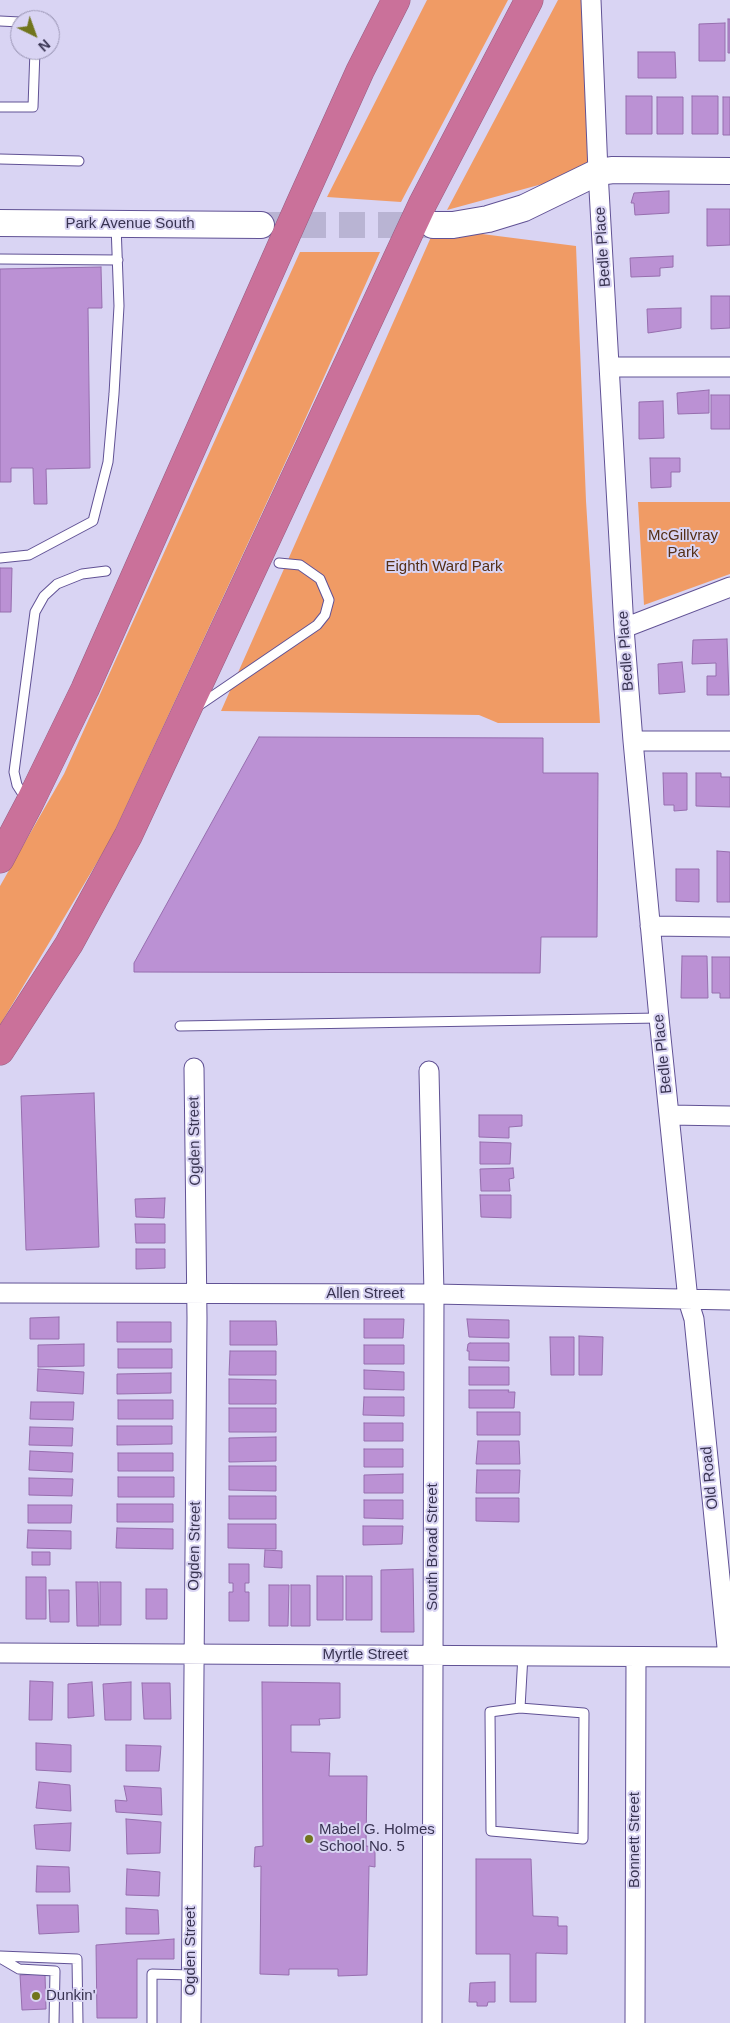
<!DOCTYPE html>
<html>
<head>
<meta charset="utf-8">
<style>
  body { margin:0 }
  #map { position:relative; width:730px; height:2023px; overflow:hidden; background:#d9d4f3; font-family:Arial,sans-serif }
  canvas { display:block }
  .north { position:absolute; left:10px; top:10px; width:50px; height:50px; box-sizing:border-box; background:#d9d4f3; border:1px solid #9994b3; border-radius:50%; rotate:138deg; font-size:14px; font-weight:700; line-height:20px; text-align:center; color:#393452 }
  .north::after { content:''; display:block; margin:auto; width:18px; height:22px; background:#71751c; clip-path:polygon(50% 0,100% 100%,50% 72%,0 100%) }
</style>
</head>
<body>
<div id="map">
<canvas width="730" height="2023"></canvas>
<div class="north">N</div>
</div>
<script>
const c = document.querySelector('canvas').getContext('2d');
c.lineJoin = 'round';
function paint(path, color) { c.fillStyle = color; c.fill(path, 'evenodd'); }
const toPath = rows => new Path2D(rows.map(r => 'M' + r).join(''));
function stroke(path, color, width, dash) { c.strokeStyle = color; c.lineWidth = width; c.lineCap = dash ? 'butt' : 'round'; c.setLineDash(dash || []); c.stroke(path); }
function label(font, color, halo, rows, align = 'center') {
  c.font = font + ' Arial,sans-serif'; c.lineWidth = 4; c.setLineDash([]); c.textBaseline = 'middle'; c.strokeStyle = halo; c.fillStyle = color; for (const [text, x, y, turn = 0] of rows) {
    c.save(); c.translate(x, y); c.rotate((+turn || 0) * Math.PI / 180); c.textAlign = isNaN(turn) ? turn : align; if (halo) c.strokeText(text, 0, 0); c.fillText(text, 0, 0); c.restore();
  }
}
const green = toPath([
  [427,0,508,0,401,202,327,197],
  [558,0,589,0,590,171,447,210],
  [435,228,576,246,586,501,600,723,498,723,479,715,221,711],
  [300,252,380,252,298,435,111,839,0,1025,0,886,64,774],
  [638,502,730,502,730,574,644,605]
]);
const building = toPath([
  [728,19,730,19,730,53,728,53,728,19],
  [725,23,725,61,699,61,699,24,725,23],
  [638,52,675,52,676,78,638,78,638,52],
  [626,96,652,96,652,134,626,134,626,96],
  [692,96,718,96,718,134,692,134,692,96],
  [657,97,683,97,683,134,657,134,657,97],
  [723,97,730,97,730,135,723,135,723,97],
  [669,191,669,213,635,215,634,203,631,203,634,193,669,191],
  [707,209,730,209,730,245,707,246,707,209],
  [673,256,673,267,660,268,660,276,631,277,630,258,673,256],
  [101,267,102,308,88,308,90,468,46,469,47,504,34,504,33,468,11,468,11,482,0,482,0,269,101,267],
  [711,296,730,296,730,328,711,329,711,296],
  [681,308,681,328,648,333,647,309,681,308],
  [709,390,709,413,678,414,677,393,709,390],
  [711,395,730,395,730,429,711,429,711,395],
  [663,401,664,438,639,439,639,402,663,401],
  [650,458,680,458,680,472,671,472,671,487,651,488,650,458],
  [0,568,12,568,11,612,0,612,0,568],
  [727,639,729,695,707,695,707,676,716,676,716,663,692,664,693,640,727,639],
  [682,662,685,692,659,694,658,664,682,662],
  [259,737,543,738,543,773,598,773,597,937,541,937,540,973,134,972,134,963,259,737],
  [663,773,687,773,687,810,674,811,674,805,664,805,663,773],
  [696,773,721,773,721,777,730,777,730,807,696,806,696,773],
  [717,851,730,852,730,902,717,902,717,851],
  [676,869,699,869,699,902,676,901,676,869],
  [682,956,707,956,708,998,681,998,682,956],
  [712,957,730,957,730,998,720,998,720,993,712,993,712,957],
  [94,1093,99,1247,26,1250,21,1096,94,1093],
  [479,1115,522,1115,522,1126,509,1127,509,1138,479,1137,479,1115],
  [480,1142,511,1143,510,1164,480,1164,480,1142],
  [513,1168,514,1178,509,1179,510,1191,481,1191,480,1169,513,1168],
  [480,1195,511,1195,511,1218,481,1217,480,1195],
  [165,1198,164,1218,136,1217,135,1199,165,1198],
  [135,1224,165,1224,165,1243,136,1243,135,1224],
  [136,1249,165,1249,165,1268,136,1269,136,1249],
  [59,1317,59,1339,30,1339,30,1318,59,1317],
  [364,1319,404,1319,403,1338,364,1338,364,1319],
  [467,1319,509,1320,509,1338,469,1337,467,1319],
  [230,1321,276,1321,277,1345,230,1345,230,1321],
  [117,1322,171,1322,171,1342,117,1342,117,1322],
  [579,1336,603,1337,602,1375,579,1375,579,1336],
  [550,1337,574,1337,574,1375,551,1375,550,1337],
  [470,1343,509,1343,509,1361,469,1360,469,1351,467,1351,468,1344,470,1343],
  [84,1344,84,1366,38,1367,38,1345,84,1344],
  [364,1345,404,1345,404,1364,364,1364,364,1345],
  [118,1349,172,1349,172,1368,118,1368,118,1349],
  [230,1351,276,1351,276,1375,229,1375,230,1351],
  [469,1367,509,1367,509,1385,469,1385,469,1367],
  [38,1369,84,1372,83,1394,37,1391,38,1369],
  [364,1370,404,1372,404,1390,364,1389,364,1370],
  [171,1373,171,1393,117,1394,117,1374,171,1373],
  [229,1379,276,1380,276,1404,229,1404,229,1379],
  [469,1390,509,1390,508,1392,515,1392,514,1408,469,1408,469,1390],
  [364,1397,404,1397,404,1416,363,1415,364,1397],
  [118,1400,173,1400,173,1419,118,1419,118,1400],
  [31,1402,74,1402,73,1420,30,1419,31,1402],
  [229,1408,276,1408,276,1432,229,1432,229,1408],
  [477,1412,520,1412,520,1435,477,1435,477,1412],
  [364,1423,403,1423,403,1441,364,1441,364,1423],
  [117,1426,172,1426,172,1444,117,1445,117,1426],
  [30,1427,73,1428,72,1446,29,1445,30,1427],
  [276,1437,276,1461,229,1462,229,1438,276,1437],
  [478,1441,519,1441,520,1464,476,1464,478,1441],
  [364,1449,403,1449,403,1467,364,1467,364,1449],
  [30,1451,73,1453,72,1472,29,1470,30,1451],
  [118,1453,173,1453,173,1471,118,1471,118,1453],
  [229,1466,276,1466,276,1491,229,1490,229,1466],
  [477,1470,520,1470,519,1493,476,1493,477,1470],
  [403,1474,403,1493,364,1493,364,1475,403,1474],
  [118,1477,174,1477,174,1497,118,1497,118,1477],
  [29,1478,73,1479,72,1496,29,1495,29,1478],
  [229,1496,276,1496,276,1519,229,1519,229,1496],
  [476,1498,519,1498,519,1522,476,1521,476,1498],
  [364,1500,403,1500,403,1519,364,1518,364,1500],
  [117,1504,173,1504,173,1522,117,1522,117,1504],
  [28,1505,72,1505,71,1523,28,1523,28,1505],
  [228,1524,276,1524,276,1549,228,1548,228,1524],
  [363,1526,403,1526,402,1544,363,1545,363,1526],
  [117,1528,173,1529,173,1549,116,1548,117,1528],
  [28,1530,71,1531,71,1549,27,1548,28,1530],
  [265,1550,282,1551,282,1568,264,1567,265,1550],
  [32,1552,50,1552,50,1565,32,1565,32,1552],
  [229,1564,249,1564,249,1583,245,1583,245,1592,249,1592,249,1621,229,1621,229,1592,233,1592,233,1583,229,1583,229,1564],
  [413,1569,414,1632,381,1632,381,1570,413,1569],
  [317,1576,343,1576,343,1620,317,1620,317,1576],
  [346,1576,372,1576,372,1620,346,1620,346,1576],
  [26,1577,46,1577,46,1619,26,1619,26,1577],
  [76,1582,98,1582,99,1626,77,1626,76,1582],
  [100,1582,121,1582,121,1625,100,1625,100,1582],
  [269,1585,289,1585,288,1626,269,1626,269,1585],
  [291,1585,310,1585,310,1626,291,1626,291,1585],
  [146,1589,167,1589,167,1619,146,1619,146,1589],
  [49,1590,69,1590,69,1622,50,1622,49,1590],
  [30,1681,53,1682,52,1720,29,1720,30,1681],
  [92,1682,94,1716,68,1718,68,1684,92,1682],
  [131,1682,131,1720,105,1720,103,1684,131,1682],
  [262,1682,340,1683,340,1718,319,1719,320,1725,291,1725,291,1752,330,1753,329,1776,367,1776,366,1846,375,1847,375,1867,369,1866,367,1975,338,1976,338,1969,289,1969,289,1975,260,1974,261,1866,254,1867,255,1847,263,1846,262,1682],
  [142,1683,170,1683,171,1719,144,1719,142,1683],
  [36,1743,71,1745,71,1772,36,1770,36,1743],
  [126,1745,161,1746,159,1771,126,1771,126,1745],
  [39,1782,70,1785,71,1811,36,1808,39,1782],
  [124,1786,161,1788,162,1815,116,1812,115,1800,127,1801,124,1786],
  [126,1819,161,1822,160,1853,127,1854,126,1819],
  [71,1823,70,1851,36,1849,34,1825,71,1823],
  [476,1859,531,1859,533,1916,558,1917,558,1926,567,1926,567,1954,536,1953,536,2002,510,2002,510,1954,476,1954,476,1859],
  [37,1866,69,1867,70,1892,36,1892,37,1866],
  [127,1869,160,1872,159,1896,126,1895,127,1869],
  [37,1905,78,1905,79,1932,39,1934,37,1905],
  [126,1908,158,1910,159,1934,126,1934,126,1908],
  [174,1939,174,1959,137,1959,137,2018,97,2018,96,1945,174,1939],
  [45,1974,46,2009,22,2010,20,1975,45,1974],
  [495,1982,495,2002,488,2002,487,2006,477,2006,477,2002,469,2002,470,1983,495,1982]
]);
const secondaryTunnel = toPath([
  [261,225,432,225]
]);
const lane = toPath([
  [0,21,20,22],
  [0,107,33,107,35,50],
  [0,159,79,161],
  [0,259,118,260],
  [0,558,29,555,93,521,108,462,114,394,119,306,116,225],
  [198,706,317,625,325,615,329,600,320,579,300,565,279,563],
  [26,799,17,785,14,772,35,612,44,596,57,584,82,574,106,571],
  [180,1026,659,1018],
  [520,1708,584,1713,583,1839,491,1831,490,1712,520,1708],
  [520,1708,523,1655],
  [0,1956,77,1959,78,2023],
  [0,1958,19,1969,55,1971,54,2023],
  [152,2023,152,1974,191,1975]
]);
const street = toPath([
  [591,0,598,172,624,628,633,741,659,1018,688,1300,694,1319,728,1657],
  [610,367,730,367],
  [624,628,730,587],
  [633,741,730,741],
  [650,926,730,927],
  [429,1071,434,1294,432,2023],
  [669,1115,730,1116],
  [0,1293,434,1294,730,1300],
  [0,1653,730,1657],
  [191,2023,197,1318,194,1068],
  [635,2023,636,1657]
]);
const secondary = toPath([
  [0,223,261,225],
  [433,225,453,225,488,219,524,208,598,172,613,170,730,171]
]);
const highway = toPath([
  [0,859,29,804,85,689,300,204,360,71,396,0],
  [0,1051,69,944,128,836,423,203,529,0]
]);
const markers = [
  [309,1839,5,"#71751c"],
  [36,1996,5,"#71751c"]
];
const streetNames = [
  ["Park Avenue South",130,224],
  ["Bedle Place",603,247,-94],
  ["Bedle Place",626,651,-94],
  ["Bedle Place",663,1054,-96],
  ["Ogden Street",195,1141,-91],
  ["Allen Street",365,1294],
  ["Old Road",710,1478,-96],
  ["Ogden Street",195,1546,-89],
  ["South Broad Street",433,1547,-90],
  ["Myrtle Street",365,1655],
  ["Bonnett Street",635,1840,-90],
  ["Ogden Street",191,1951,-90]
];
const parkNames = [
  ["McGillvray",683,536],
  ["Park",683,553],
  ["Eighth Ward Park",444,567]
];
const poiNames = [
  ["Mabel G. Holmes",319,1830],
  ["School No. 5",319,1847],
  ["Dunkin'",46,1996]
];
paint(green, '#f09b65');
paint(building, '#bb91d4');
stroke(building, '#966eae', 1);
stroke(secondaryTunnel, '#b9b4d3', 26, [26, 13]);
stroke(lane, '#615295', 11);
stroke(street, '#615295', 21);
stroke(secondary, '#615295', 28);
stroke(highway, '#975c81', 29);
stroke(lane, '#fff', 9);
stroke(street, '#fff', 19);
stroke(secondary, '#fff', 26);
stroke(highway, '#ca719a', 28);
for (const [x, y, r, color] of markers) { const dot = new Path2D(); dot.arc(x, y, r, 0, 2 * Math.PI); c.fillStyle = color; c.fill(dot); stroke(dot, '#d9d4f3', 2); }
label('15px', '#393452', '#d9d4f3', streetNames);
label('15px', '#542f16', '#d9d4f3', parkNames);
label('15px', '#393452', '#d9d4f3', poiNames, 'left');
</script>
</body>
</html>
